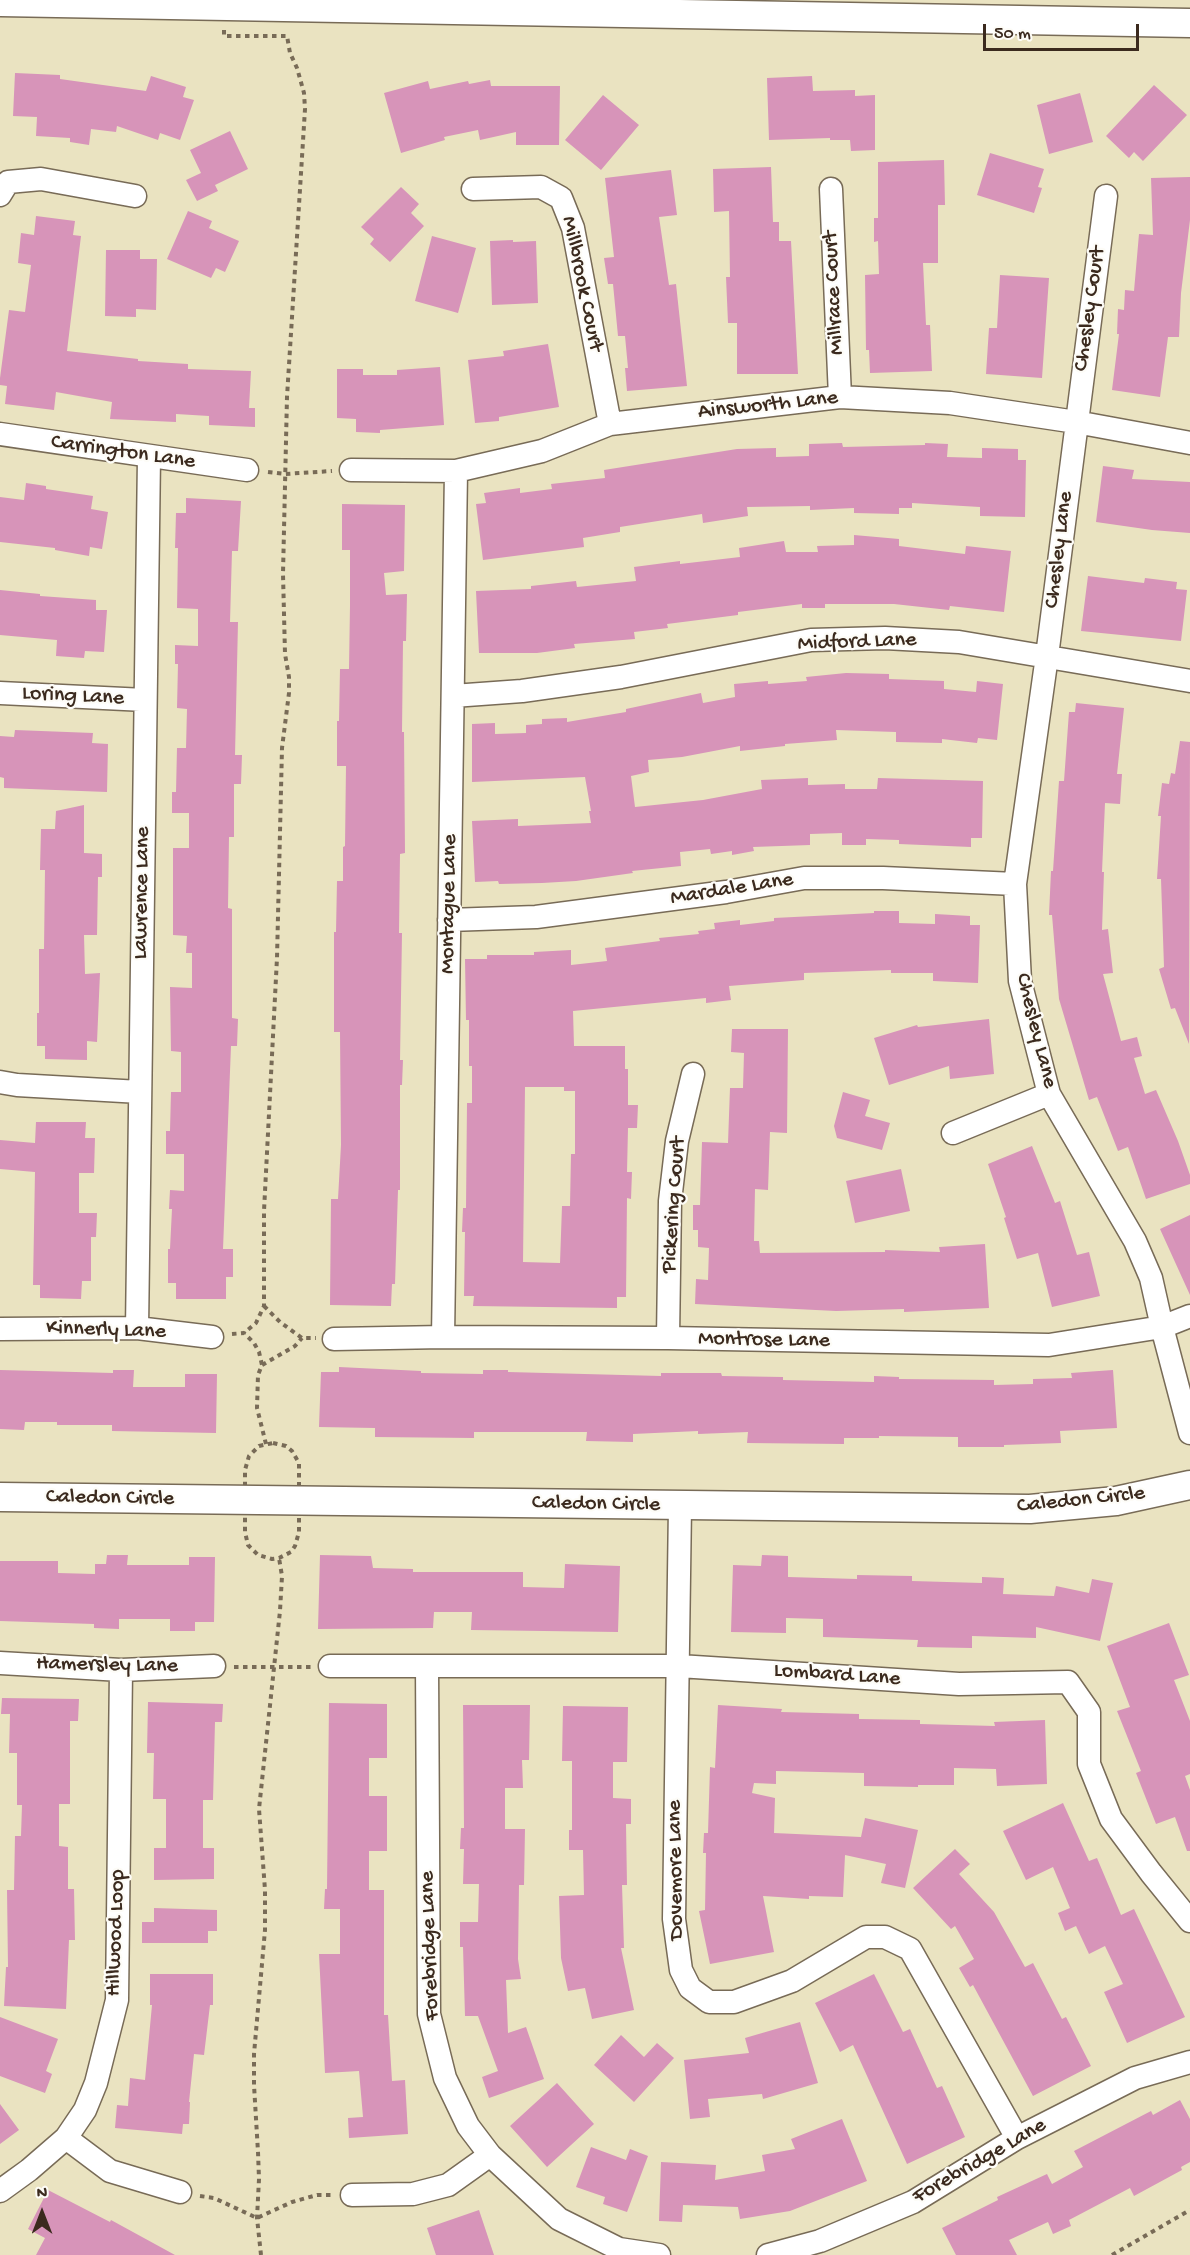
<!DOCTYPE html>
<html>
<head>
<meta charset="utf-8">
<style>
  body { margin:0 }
  #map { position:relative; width:1190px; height:2255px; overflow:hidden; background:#eae3c1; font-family:"Gochi Hand",sans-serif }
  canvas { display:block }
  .north { position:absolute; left:12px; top:2183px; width:60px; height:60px; -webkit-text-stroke:4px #fdfcf7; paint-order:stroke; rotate:0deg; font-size:16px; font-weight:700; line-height:24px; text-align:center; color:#3b2a1e }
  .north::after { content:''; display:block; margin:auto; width:21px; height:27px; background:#3b2a1e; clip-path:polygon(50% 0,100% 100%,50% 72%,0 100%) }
  .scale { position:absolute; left:983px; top:24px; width:156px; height:27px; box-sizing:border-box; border:3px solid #3b2a1e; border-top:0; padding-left:8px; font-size:18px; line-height:21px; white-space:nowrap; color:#3b2a1e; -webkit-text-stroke:4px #fdfcf7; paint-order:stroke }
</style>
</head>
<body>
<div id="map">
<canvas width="1190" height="2255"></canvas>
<div class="north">N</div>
<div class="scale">50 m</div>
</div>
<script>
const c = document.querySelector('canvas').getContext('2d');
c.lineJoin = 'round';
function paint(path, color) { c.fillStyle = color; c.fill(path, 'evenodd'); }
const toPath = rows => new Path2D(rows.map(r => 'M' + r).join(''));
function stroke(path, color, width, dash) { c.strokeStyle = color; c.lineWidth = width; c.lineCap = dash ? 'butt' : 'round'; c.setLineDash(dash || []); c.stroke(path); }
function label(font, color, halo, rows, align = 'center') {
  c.font = font + ' "Gochi Hand",sans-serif'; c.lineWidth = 4.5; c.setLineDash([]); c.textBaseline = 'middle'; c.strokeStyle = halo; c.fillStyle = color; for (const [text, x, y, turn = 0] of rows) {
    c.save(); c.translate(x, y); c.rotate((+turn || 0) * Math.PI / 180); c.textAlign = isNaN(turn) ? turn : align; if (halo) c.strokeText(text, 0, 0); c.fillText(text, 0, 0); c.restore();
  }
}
const building = toPath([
  [15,73,60,75,60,79,146,91,151,76,186,87,183,97,194,100,180,140,160,133,158,140,117,126,116,132,91,129,89,145,70,142,70,138,36,136,37,117,13,116],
  [812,76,813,91,855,90,855,96,875,95,875,150,851,151,850,140,830,140,830,138,769,140,767,78],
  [490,80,491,86,560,86,559,145,516,145,516,132,480,140,478,130,444,137,445,140,401,153,384,93,428,81,430,89,468,81,469,84],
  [1154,85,1187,115,1143,161,1134,152,1129,158,1106,136],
  [1080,93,1093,142,1049,154,1037,105],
  [603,95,639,125,601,170,565,140],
  [230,131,248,169,215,185,218,191,197,201,186,180,201,173,190,150],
  [990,153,1044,169,1038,187,1042,188,1034,213,977,195],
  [944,160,945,205,938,205,938,263,923,263,926,325,930,325,932,371,870,373,869,350,866,350,865,275,879,274,878,241,874,242,874,218,878,218,878,162],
  [771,167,773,222,779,222,779,241,791,241,798,374,737,374,737,323,728,323,726,277,730,277,729,211,714,212,713,169],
  [671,170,677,215,659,217,669,285,676,284,687,386,627,391,625,368,628,368,625,336,618,336,613,284,608,284,604,258,614,257,605,178],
  [1190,177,1190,220,1181,293,1179,337,1168,337,1160,397,1112,390,1119,334,1117,334,1118,309,1124,310,1125,290,1134,291,1139,234,1153,235,1151,178],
  [401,187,419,204,411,213,424,226,390,262,370,244,374,239,361,227],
  [188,211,212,221,209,228,239,241,225,272,216,268,211,278,167,259],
  [36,216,75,221,73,235,81,236,67,351,138,359,138,361,188,364,188,369,251,371,249,408,255,408,255,427,209,425,209,416,176,414,176,422,110,419,112,402,56,392,54,410,5,404,7,386,0,385,0,378,9,310,25,312,31,265,18,263,21,233,34,235],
  [432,236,476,248,458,313,415,301],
  [513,240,513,242,536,241,538,303,492,305,490,241],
  [106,250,140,250,140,259,157,259,156,310,136,309,136,317,105,316],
  [1000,275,1049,278,1042,378,986,374,989,328,997,328],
  [548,344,559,407,499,417,499,421,475,423,468,360,504,356,503,351],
  [440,367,444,425,380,430,380,433,356,432,356,419,337,418,337,369,363,369,363,375,397,375,397,370],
  [842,443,843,447,925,445,925,443,948,444,947,457,982,458,982,448,1018,449,1018,460,1026,460,1025,517,980,516,980,507,912,503,912,508,899,508,899,514,854,513,854,508,810,510,810,506,747,507,748,516,703,523,702,514,620,527,620,532,583,538,584,547,483,560,476,504,486,503,484,493,520,488,520,493,552,489,551,484,605,478,604,470,737,449,776,448,776,457,809,456,809,444],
  [1103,466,1134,470,1132,479,1190,482,1190,533,1152,530,1096,522],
  [26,483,46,486,46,489,93,496,91,509,108,512,102,549,90,547,89,556,55,550,55,548,0,542,0,497,24,500],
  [186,498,241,501,238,551,232,551,230,622,238,622,235,755,242,755,241,784,234,784,234,837,229,837,228,908,232,909,232,1018,238,1019,237,1046,231,1046,223,1249,233,1249,233,1277,226,1277,226,1299,176,1299,176,1283,168,1283,168,1249,170,1249,172,1209,169,1209,170,1190,184,1191,184,1154,166,1154,166,1131,170,1131,171,1092,181,1092,181,1052,171,1051,170,987,192,988,192,953,186,953,187,936,173,935,173,848,189,848,189,813,172,813,172,792,176,792,177,748,186,748,187,709,177,708,178,664,175,664,175,645,198,646,198,609,177,608,178,548,175,548,176,513,186,513],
  [342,504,405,505,404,571,384,573,386,595,407,594,406,641,403,641,402,732,404,732,405,853,400,854,399,933,402,933,400,1060,403,1060,402,1085,400,1085,400,1190,398,1190,395,1284,392,1284,391,1306,330,1305,331,1199,338,1199,341,1145,340,1032,334,1032,334,932,336,932,337,881,343,881,343,847,345,846,346,766,337,766,337,721,339,721,340,669,349,669,350,606,350,550,342,550],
  [854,535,899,539,899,546,965,554,966,546,1011,551,1004,612,950,606,949,610,894,604,825,604,825,608,802,608,802,604,738,612,738,615,667,624,668,628,634,632,635,639,574,644,575,648,537,653,479,653,476,591,531,589,531,586,576,581,577,587,636,581,634,567,680,561,680,564,740,557,739,548,784,541,786,552,818,552,817,546,854,545],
  [1088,576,1144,583,1145,578,1177,582,1176,589,1187,590,1181,641,1081,631],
  [0,590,40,594,40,596,96,600,96,610,107,610,104,652,85,651,84,658,56,656,57,640,0,635],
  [846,673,889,674,889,679,944,681,944,689,976,692,977,681,1003,684,997,740,978,738,977,743,942,739,942,743,896,742,896,732,836,730,837,740,785,744,785,746,740,751,740,746,682,757,648,760,649,772,631,776,635,807,703,800,762,789,761,780,808,778,808,785,845,784,845,789,877,789,878,778,983,781,982,838,971,838,971,847,899,844,899,840,866,839,866,845,842,845,842,833,810,834,810,845,753,847,754,851,732,855,732,851,711,854,710,849,680,852,681,866,632,871,633,873,576,881,542,883,499,884,498,881,475,882,472,821,518,819,518,826,591,823,589,811,591,811,585,777,472,782,472,724,495,723,495,734,526,733,526,725,542,724,542,719,567,718,567,722,626,712,626,709,701,693,703,703,735,697,734,684,768,681,768,684,807,681,806,677],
  [1076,703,1124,708,1117,774,1122,774,1120,804,1105,803,1102,872,1104,872,1102,930,1108,929,1113,973,1103,974,1121,1041,1137,1037,1142,1056,1134,1058,1145,1094,1156,1090,1178,1141,1190,1175,1190,1184,1146,1199,1128,1147,1118,1151,1097,1097,1089,1100,1059,999,1052,915,1049,915,1051,871,1053,871,1059,781,1064,781,1069,712,1075,712],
  [15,730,93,733,92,743,108,744,107,792,4,788,4,778,0,777,0,736,14,737],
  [1180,741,1190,742,1189,1044,1175,1008,1171,1009,1159,969,1164,967,1161,879,1157,879,1161,816,1158,816,1162,783,1169,784,1171,773,1175,774],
  [84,805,84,853,102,854,102,877,98,877,97,935,84,935,85,974,100,973,97,1042,87,1041,87,1060,45,1059,45,1046,37,1046,37,1013,39,1013,39,949,44,949,45,870,40,870,41,829,55,829,56,811],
  [874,911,899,911,899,923,935,924,935,914,970,916,970,925,980,925,978,983,933,981,933,973,891,973,891,970,804,973,804,980,729,986,731,1000,706,1003,706,998,573,1011,574,1046,625,1046,625,1069,628,1069,628,1105,638,1105,637,1128,628,1128,627,1172,632,1172,631,1199,627,1198,626,1297,617,1297,617,1308,473,1306,474,1296,464,1296,465,1232,462,1232,463,1208,466,1208,467,1103,472,1103,472,1066,469,1066,469,1020,466,1020,465,959,487,959,487,955,534,955,534,952,571,950,571,965,607,961,605,948,660,941,659,938,699,934,698,931,715,929,714,923,740,920,740,925,774,921,774,918,874,913],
  [525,1087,564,1087,564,1091,575,1091,575,1154,571,1154,570,1206,562,1206,560,1263,523,1262],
  [989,1019,994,1074,950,1079,949,1066,889,1085,874,1038,917,1025,918,1027],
  [732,1029,788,1029,787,1133,770,1132,768,1190,755,1189,754,1241,759,1241,760,1253,885,1252,885,1250,940,1252,939,1247,985,1244,989,1308,904,1312,904,1309,836,1311,695,1304,696,1279,708,1280,709,1248,698,1247,698,1230,693,1230,693,1205,700,1205,702,1142,728,1143,730,1088,743,1088,744,1053,731,1052],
  [843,1092,870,1100,865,1116,890,1123,882,1150,837,1138,834,1126],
  [36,1122,86,1122,85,1138,95,1138,94,1173,79,1173,79,1213,97,1213,96,1237,91,1237,91,1281,82,1281,81,1299,40,1298,40,1285,33,1285,35,1172,0,1169,0,1140,35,1143],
  [1032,1146,1055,1203,1060,1201,1077,1255,1089,1252,1100,1296,1052,1307,1038,1253,1017,1259,1004,1218,1006,1217,988,1164],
  [901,1169,910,1211,855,1223,846,1181],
  [1190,1215,1190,1295,1160,1229],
  [339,1367,421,1371,421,1373,483,1374,483,1370,508,1370,508,1372,661,1376,661,1373,721,1373,722,1376,783,1377,783,1380,874,1382,874,1376,899,1377,899,1379,994,1380,994,1385,1033,1384,1033,1379,1072,1378,1071,1373,1113,1370,1117,1428,1060,1431,1061,1443,1004,1445,1004,1447,958,1447,958,1437,879,1436,879,1438,844,1438,844,1444,747,1443,748,1432,698,1434,698,1431,633,1434,633,1442,586,1441,587,1432,474,1432,474,1438,375,1437,375,1428,319,1427,321,1372,339,1372],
  [0,1370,113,1373,113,1370,134,1370,133,1387,185,1387,185,1374,217,1374,216,1433,112,1431,112,1425,57,1425,57,1422,25,1422,24,1430,0,1429],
  [107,1555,128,1555,127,1565,189,1565,189,1557,215,1557,214,1622,195,1622,195,1631,170,1631,170,1619,119,1619,119,1629,94,1628,94,1624,0,1621,0,1561,58,1561,58,1573,95,1574,95,1564,106,1564],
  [320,1555,371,1556,373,1568,413,1569,413,1572,523,1572,523,1587,564,1588,565,1564,620,1566,618,1632,471,1630,472,1612,434,1612,433,1628,318,1629],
  [762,1555,788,1556,788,1577,857,1579,857,1575,912,1576,912,1581,982,1583,982,1577,1004,1578,1003,1594,1054,1596,1056,1586,1089,1593,1092,1579,1113,1583,1100,1641,1036,1627,1036,1638,972,1636,972,1648,917,1647,918,1640,823,1637,823,1619,786,1618,786,1633,731,1632,733,1565,761,1566],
  [1169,1623,1189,1675,1174,1680,1190,1721,1190,1774,1185,1776,1190,1790,1190,1851,1187,1851,1175,1817,1156,1824,1136,1773,1141,1771,1117,1711,1130,1707,1107,1646],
  [2,1698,79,1699,78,1721,70,1721,70,1804,59,1804,59,1846,68,1847,68,1889,74,1889,75,1940,69,1940,66,2009,4,2006,6,1967,8,1967,7,1890,14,1890,15,1836,21,1836,22,1805,17,1805,17,1753,9,1753,10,1714,1,1714],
  [148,1702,223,1704,222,1722,215,1722,213,1800,203,1800,203,1848,214,1848,214,1879,154,1880,154,1848,166,1848,166,1799,153,1799,154,1753,147,1753],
  [329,1703,387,1704,387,1758,369,1758,369,1796,387,1796,387,1851,369,1851,369,1890,384,1890,384,2015,388,2015,392,2081,405,2080,408,2134,349,2138,348,2118,363,2117,359,2071,325,2073,319,1954,340,1954,340,1909,324,1909,325,1889,327,1889],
  [463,1705,530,1705,529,1760,522,1760,523,1788,505,1788,505,1829,525,1829,524,1885,519,1885,518,1959,521,1979,506,1980,508,2033,526,2027,544,2079,489,2098,482,2077,498,2071,478,2016,465,2016,463,1947,460,1947,460,1922,478,1922,479,1884,463,1884,464,1849,460,1849,461,1828,464,1828],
  [718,1705,782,1709,781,1712,859,1714,859,1719,920,1720,920,1724,995,1726,994,1722,1045,1720,1047,1784,997,1786,996,1769,954,1768,954,1785,918,1785,918,1787,864,1786,864,1773,776,1771,776,1784,754,1783,752,1793,775,1798,774,1833,861,1837,865,1818,918,1830,905,1888,881,1883,886,1864,845,1855,843,1897,809,1896,809,1899,763,1896,774,1952,710,1964,699,1911,705,1910,706,1853,703,1853,704,1833,708,1833,710,1767,715,1768],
  [563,1706,628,1707,627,1762,613,1762,613,1798,631,1799,631,1824,626,1824,627,1885,622,1885,624,1948,621,1948,634,2010,592,2019,585,1988,568,1991,561,1958,559,1896,584,1895,583,1850,569,1850,569,1830,572,1830,572,1761,562,1761],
  [1063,1803,1089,1861,1097,1858,1121,1915,1134,1909,1185,2017,1127,2043,1104,1992,1123,1984,1105,1946,1089,1954,1076,1926,1065,1931,1058,1913,1070,1908,1053,1867,1026,1880,1003,1831],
  [955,1849,970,1864,959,1874,994,1912,1025,1967,1033,1963,1062,2019,1066,2017,1091,2066,1033,2096,973,1985,970,1987,959,1968,974,1959,955,1926,951,1929,913,1888],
  [154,1908,217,1910,217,1931,208,1931,208,1943,142,1943,142,1922,154,1922],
  [150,1974,213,1974,213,2005,210,2005,204,2055,194,2054,189,2102,190,2102,189,2124,183,2124,182,2134,115,2128,117,2105,128,2106,130,2078,145,2080,152,2005,150,2005],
  [874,1974,903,2032,910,2029,937,2088,942,2086,965,2137,907,2164,853,2045,840,2052,815,2003],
  [0,2017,58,2039,46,2071,52,2074,45,2093,0,2076],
  [800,2022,818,2083,763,2099,762,2094,708,2099,710,2117,690,2119,684,2060,749,2053,745,2038],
  [621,2035,644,2057,657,2043,674,2058,634,2102,594,2065],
  [557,2083,594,2124,547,2167,510,2126],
  [1180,2100,1190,2119,1190,2162,1181,2167,1182,2170,1134,2196,1130,2188,1069,2220,1071,2226,1053,2234,1048,2222,1009,2240,1017,2255,956,2255,942,2228,998,2200,997,2197,1047,2174,1052,2184,1083,2167,1074,2151,1151,2111,1153,2115],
  [0,2104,19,2130,0,2144],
  [842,2119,867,2181,790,2211,740,2219,738,2207,683,2205,682,2222,659,2221,661,2162,716,2165,715,2180,765,2171,762,2155,795,2149,791,2139],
  [591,2147,626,2160,630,2149,648,2156,627,2212,603,2204,605,2197,576,2187],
  [48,2190,110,2222,111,2220,175,2255,36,2255,45,2238,28,2229],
  [479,2210,494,2255,436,2255,427,2228]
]);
const path = toPath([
  [224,30,224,36,287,36,290,53,297,68,304,93,305,109,287,397,283,574,285,654,289,677,289,693,282,748,277,958,264,1211,264,1306,256,1323,244,1333],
  [268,472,285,474,332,471],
  [264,1306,280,1322,302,1338,316,1338],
  [232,1334,244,1333,254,1343,259,1352,262,1365],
  [273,1443,286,1446,292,1451,299,1463,299,1532,295,1546,291,1552,279,1558,272,1559,258,1555,248,1545,245,1532,245,1470,249,1456,259,1446,273,1443],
  [266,1444,257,1408,258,1375,262,1365,295,1346,302,1338],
  [234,1667,311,1667],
  [200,2196,214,2198,257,2218,292,2202,317,2195,333,2195],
  [261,2255,257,2218,259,2179,258,2152,254,2085,254,2054,265,1930,265,1890,259,1809,280,1611,282,1576,279,1558],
  [1112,2255,1190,2210]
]);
const minor = toPath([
  [473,189,541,187,561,198,573,228,610,424],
  [831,189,840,397],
  [0,195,8,182,41,179,135,196],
  [1106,196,1047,656,1015,884,1020,981,1049,1094,1135,1241,1151,1278,1162,1327,1190,1433],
  [0,434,247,470],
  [351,470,456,471,542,451,610,424,840,397,950,403,1076,422,1190,443],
  [0,693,145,700],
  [453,696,522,691,621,677,811,640,885,638,959,642,1190,681],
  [449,920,536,917,726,892,804,878,883,878,1015,884],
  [0,1082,17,1085,140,1092],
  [953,1133,1049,1094],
  [137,1328,149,457],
  [0,1329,137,1328,212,1337],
  [443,1337,456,471],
  [668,1338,670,1201,677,1141,693,1074],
  [334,1339,443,1337,668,1338,1049,1345,1162,1327,1190,1316],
  [680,1506,674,1919,681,1970,690,1988,709,2002,734,2002,792,1981,866,1937,885,1937,910,1949,1017,2138],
  [0,1663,121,1670,214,1666],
  [330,1666,679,1666,959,1684,1068,1682,1089,1712,1089,1764,1111,1819,1151,1873,1190,1921],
  [427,1666,429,2014,445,2078,468,2126,490,2155,559,2219,619,2249,659,2255],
  [66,2138,110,2171,180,2192],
  [0,2191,29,2170,66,2138,85,2110,96,2083,117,2000,121,1670],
  [352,2195,413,2194,448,2185,490,2155],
  [768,2255,820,2241,913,2202,1017,2138,1135,2078,1190,2062]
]);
const tertiary = toPath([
  [0,2,1190,23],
  [0,1497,1030,1509,1116,1501,1190,1485]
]);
const streetNames = [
  ["Millbrook Court",581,284,78],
  ["Millrace Court",835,293,-93],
  ["Chesley Court",1091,309,-82],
  ["Ainsworth Lane",768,406,-6],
  ["Carrington Lane",123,453,8],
  ["Chesley Lane",1060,550,-83],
  ["Midford Lane",857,643,-2],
  ["Loring Lane",73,697,3],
  ["Mardale Lane",732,890,-9],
  ["Lawrence Lane",143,893,-89],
  ["Montague Lane",450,904,-89],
  ["Chesley Lane",1035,1031,76],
  ["Pickering Court",675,1205,-86],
  ["Kinnerly Lane",106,1331,2],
  ["Montrose Lane",764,1341,1],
  ["Caledon Circle",110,1499,1],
  ["Caledon Circle",1081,1501,-6],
  ["Caledon Circle",596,1505,1],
  ["Hamersley Lane",107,1666,1],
  ["Lombard Lane",837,1676,4],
  ["Dovemore Lane",677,1870,-91],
  ["Hillwood Loop",117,1933,-88],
  ["Forebridge Lane",431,1946,-92],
  ["Forebridge Lane",980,2162,-30]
];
paint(building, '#d794b9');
stroke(minor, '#786b57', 25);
stroke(tertiary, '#786b57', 31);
stroke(path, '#786b57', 4, [4.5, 4.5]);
stroke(minor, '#fff', 22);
stroke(tertiary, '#fff', 28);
label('22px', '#3b2a1e', '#fdfcf7', streetNames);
</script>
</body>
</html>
